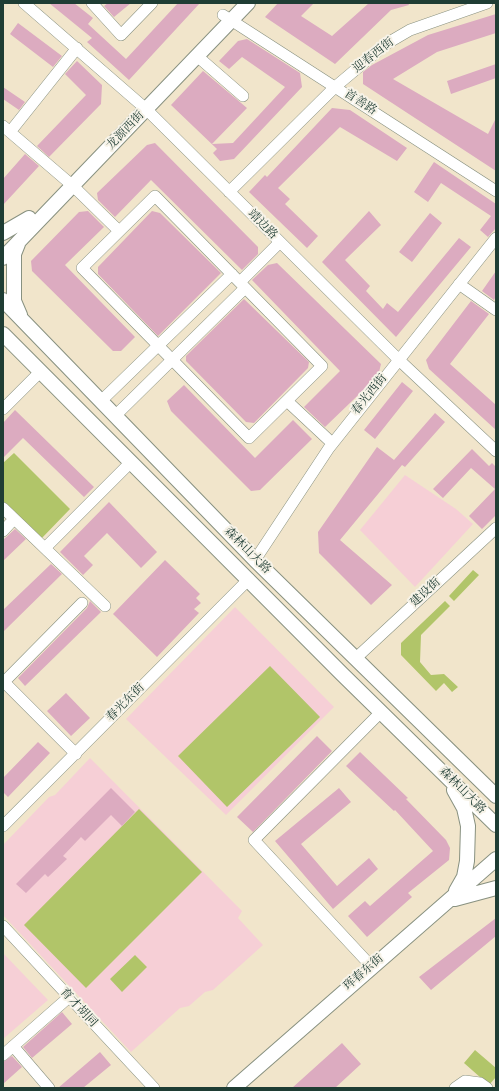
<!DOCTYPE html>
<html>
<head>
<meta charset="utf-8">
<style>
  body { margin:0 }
  #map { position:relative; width:499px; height:1091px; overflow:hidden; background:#f1e5cb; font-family:"IM FELL English",serif }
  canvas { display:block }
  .frame { position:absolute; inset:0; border:4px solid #1f3d34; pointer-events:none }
</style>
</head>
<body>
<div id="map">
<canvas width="499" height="1091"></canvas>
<div class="frame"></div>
</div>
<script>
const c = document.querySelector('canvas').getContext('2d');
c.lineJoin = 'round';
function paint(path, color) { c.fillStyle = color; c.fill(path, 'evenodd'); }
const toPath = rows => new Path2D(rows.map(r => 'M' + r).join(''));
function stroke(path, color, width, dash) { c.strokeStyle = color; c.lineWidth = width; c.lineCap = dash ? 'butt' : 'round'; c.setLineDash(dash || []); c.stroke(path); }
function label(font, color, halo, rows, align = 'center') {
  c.font = font + ' "IM FELL English","Noto Serif SC",serif'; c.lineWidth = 4; c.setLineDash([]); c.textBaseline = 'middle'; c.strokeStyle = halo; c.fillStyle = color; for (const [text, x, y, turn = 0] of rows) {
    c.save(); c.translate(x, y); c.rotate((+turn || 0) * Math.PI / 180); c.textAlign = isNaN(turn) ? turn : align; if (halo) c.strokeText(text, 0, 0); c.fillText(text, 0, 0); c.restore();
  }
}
const built = toPath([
  [405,475,456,509,473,524,415,587,360,530],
  [235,607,334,707,226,815,126,719],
  [90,758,242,911,238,918,263,945,213,990,205,992,189,1006,180,1008,131,1052,3,915,3,845,49,797,55,795],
  [3,953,48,1000,3,1039]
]);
const green = toPath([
  [14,453,70,509,41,539,3,501,3,463],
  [473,570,479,575,454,601,449,596],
  [445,601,450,606,421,635,420,662,431,675,444,674,458,687,452,692,444,683,436,691,401,655,401,643],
  [270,666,320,717,227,807,178,756],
  [139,809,202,872,86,988,24,925],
  [135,955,147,967,122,992,110,979],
  [475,1050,496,1068,496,1077,489,1085,464,1063]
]);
const building = toPath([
  [49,3,74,3,93,18,88,24,126,59,178,3,200,3,129,80,87,42,92,38],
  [108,3,131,3,114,17,104,6],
  [278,3,314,3,301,16,332,36,369,3,408,3,409,5,391,10,335,64,265,17],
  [496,14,496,33,437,52,393,79,488,134,496,118,496,171,363,84,363,72,372,65,428,35],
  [18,23,62,56,53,67,10,34],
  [247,39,300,73,302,87,234,159,220,161,213,153,217,149,171,105,203,71,247,108,212,144,233,143,285,87,242,57,229,69,219,61,238,41],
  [77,61,102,85,101,104,49,157,37,146,86,95,65,74],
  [496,64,496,78,451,94,447,81],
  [3,87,25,102,19,110,3,99],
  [332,108,350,110,407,148,397,161,340,127,278,188,290,199,285,204,318,236,307,248,249,192,265,175,267,177],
  [155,143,258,247,258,254,242,270,151,180,115,217,98,200,97,193,147,145],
  [25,154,39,166,3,205,3,179],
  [434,162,496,204,496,228,488,237,480,230,491,216,441,183,428,202,414,192],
  [88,211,104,227,65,265,135,337,121,351,113,351,32,271,31,261,79,212],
  [152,211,160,213,221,273,158,336,98,274,98,267],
  [369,211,381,225,345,260,370,286,366,291,383,309,387,303,398,312,459,238,471,247,396,337,322,262],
  [430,213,442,223,412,262,399,252],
  [277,263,381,364,378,376,325,427,304,407,340,371,252,280,268,265],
  [496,271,496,296,494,300,482,291],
  [244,299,309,362,308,368,254,423,246,422,186,361,186,356],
  [471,301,489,314,450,364,496,405,496,430,429,369,426,360],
  [402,382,413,391,375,439,364,430],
  [184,385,255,458,293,420,312,439,260,490,251,491,171,411,167,401],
  [15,410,94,487,84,497,23,438,3,458,3,423],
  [435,413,445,422,405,467,402,465,340,540,392,585,371,605,319,553,318,532,377,447,394,460],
  [472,449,489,466,492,463,496,467,496,515,482,529,469,516,495,489,471,468,443,498,433,489],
  [109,502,157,552,141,568,107,533,84,556,93,565,83,575,60,552],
  [15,529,26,539,3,561,3,540],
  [165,560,200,594,196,598,201,603,194,609,199,613,157,657,113,614],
  [51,564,62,574,3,632,3,610],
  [90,601,101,612,25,686,18,678,87,608],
  [66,693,90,718,71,736,47,711],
  [317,736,332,751,253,832,237,817],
  [38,742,50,753,8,797,3,792,3,778],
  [360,752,408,798,406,799,446,840,450,848,449,860,408,893,412,897,367,937,348,916,365,901,370,906,433,851,395,810,394,811,346,766],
  [111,788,135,812,122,826,111,815,85,841,81,837,63,856,67,859,48,877,45,874,26,893,16,884],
  [339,788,351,802,301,844,337,886,369,858,378,869,333,909,275,841],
  [496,918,496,936,431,990,419,977],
  [62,1012,72,1024,32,1058,23,1047],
  [342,1043,361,1064,335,1088,292,1088],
  [100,1052,111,1065,83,1088,58,1088],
  [12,1056,22,1067,3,1084,3,1062]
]);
const minor = toPath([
  [24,3,146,109,399,360,496,451],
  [92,3,121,35,152,3],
  [223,15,496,191],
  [197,56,243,96],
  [3,126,73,186,119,231],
  [10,132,77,48],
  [229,192,335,87,386,44,410,30,487,3],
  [155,196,322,366,249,438,82,268,155,196],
  [240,282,280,242],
  [459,284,496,310],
  [101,401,232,274],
  [287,401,332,443],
  [3,409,40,372],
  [116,415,245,288],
  [3,508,105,606],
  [3,531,14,519],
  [45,548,131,462],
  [255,560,329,448,496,238],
  [356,658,496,528],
  [3,681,76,754],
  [4,682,82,603],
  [3,826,249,579],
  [3,926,154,1088],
  [372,967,254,840,381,712],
  [13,1046,49,1088],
  [3,1055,68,998],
  [455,1088,465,1081,480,1083,487,1088]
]);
const major = toPath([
  [3,233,29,218],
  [18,244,14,254,14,301,20,315],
  [3,258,248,3],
  [3,300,255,560,496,796],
  [3,334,342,674,496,825],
  [454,790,464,808,468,826,467,861,464,877,456,891],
  [455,899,496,888],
  [234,1088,496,859]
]);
const streetNames = [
  ["迎春西街",374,56,-38],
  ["首善路",360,103,33],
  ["龙源西街",126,131,-46],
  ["靖边路",262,225,45],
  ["春光西街",370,395,-51],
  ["森林山大路",247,551,45],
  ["建设街",426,593,-43],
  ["春光东街",126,703,-45],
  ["森林山大路",462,791,45],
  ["珲春东街",364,973,-41],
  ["育才胡同",78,1008,47]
];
paint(built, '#f6cfd6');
paint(green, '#b1c569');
paint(building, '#dcabc0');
stroke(minor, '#889180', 12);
stroke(major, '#889180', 16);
stroke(minor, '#fff', 11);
stroke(major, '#fff', 14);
label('12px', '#1f3d34', '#f7f3e8', streetNames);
</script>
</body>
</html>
